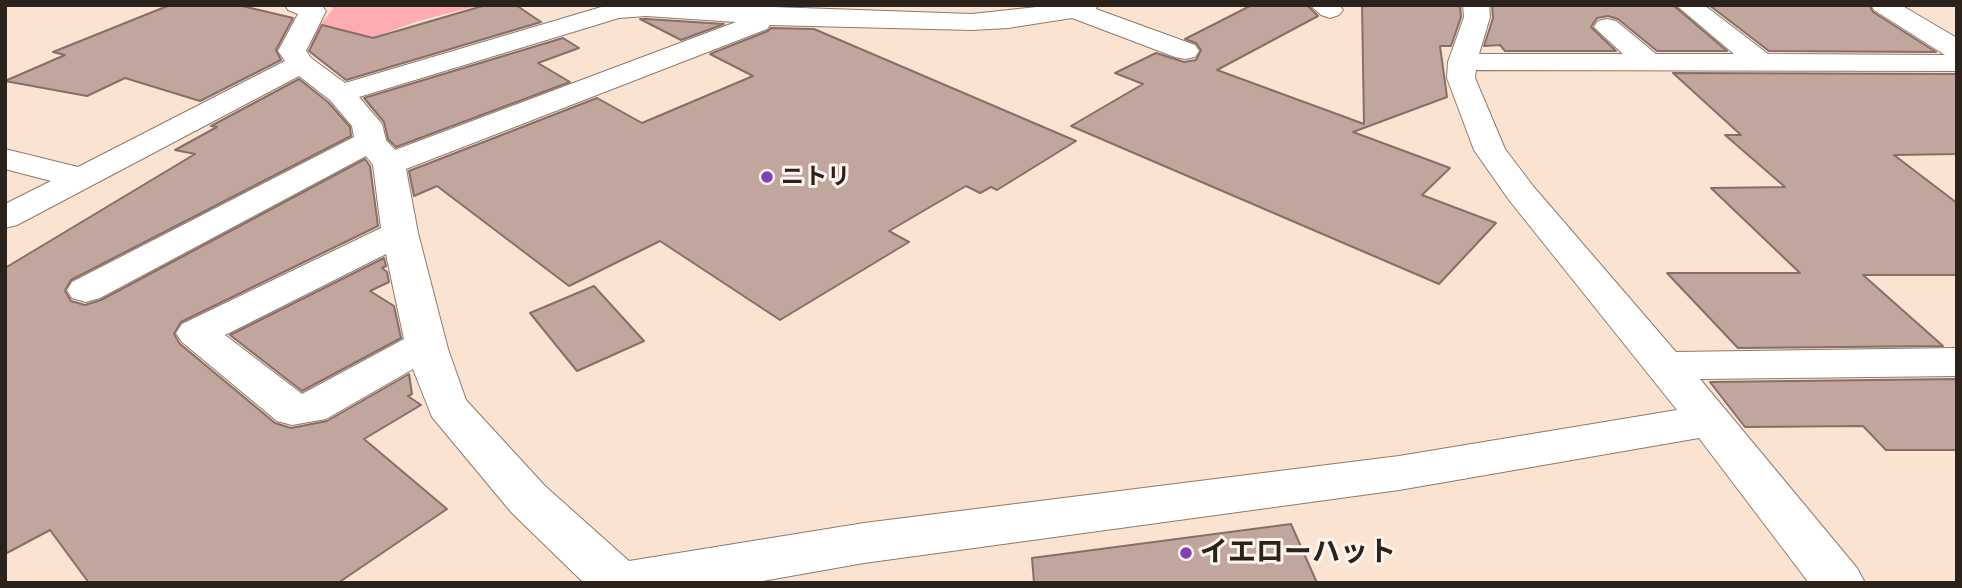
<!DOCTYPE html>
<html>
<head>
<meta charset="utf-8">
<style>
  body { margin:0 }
  #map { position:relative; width:1962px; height:588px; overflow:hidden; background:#fbe3d2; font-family:Montserrat,sans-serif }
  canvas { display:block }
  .frame { position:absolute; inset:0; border:7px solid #2b221c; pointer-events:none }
</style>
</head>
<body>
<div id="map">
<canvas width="1962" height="588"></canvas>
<div class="frame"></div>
</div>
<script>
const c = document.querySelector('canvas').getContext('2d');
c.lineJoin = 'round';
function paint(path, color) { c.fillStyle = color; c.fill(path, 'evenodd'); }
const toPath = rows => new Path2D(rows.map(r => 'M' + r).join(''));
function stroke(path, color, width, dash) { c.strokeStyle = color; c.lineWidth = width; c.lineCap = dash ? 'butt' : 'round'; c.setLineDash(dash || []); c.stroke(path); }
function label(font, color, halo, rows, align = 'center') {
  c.font = font + ' Montserrat,"Noto Sans JP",sans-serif'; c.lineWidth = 6; c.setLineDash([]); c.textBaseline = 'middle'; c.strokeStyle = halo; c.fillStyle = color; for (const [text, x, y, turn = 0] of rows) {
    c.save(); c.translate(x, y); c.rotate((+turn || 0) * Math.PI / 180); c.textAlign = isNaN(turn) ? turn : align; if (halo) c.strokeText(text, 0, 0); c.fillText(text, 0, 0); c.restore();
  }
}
const green = toPath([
  [329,5,481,5,418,21,369,39,311,47,312,34,333,9]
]);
const building = toPath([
  [170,5,238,5,293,18,276,50,281,60,200,101,125,78,87,96,5,81,65,55,53,52,170,5],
  [486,5,516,5,541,22,346,80,309,51,322,25,373,38,486,5],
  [1252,5,1307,5,1318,16,1217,70,1364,124,1362,5,1460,5,1461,17,1451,46,1440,46,1447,97,1353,132,1450,168,1422,195,1496,223,1439,284,1071,126,1143,84,1115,73,1156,53,1184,62,1196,60,1201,50,1196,43,1185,39,1252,5],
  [1492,5,1673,5,1727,51,1657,51,1618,19,1608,16,1597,18,1591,27,1616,51,1505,51,1500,45,1484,46,1493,18,1492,5],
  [1709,5,1869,5,1873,12,1936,52,1769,51,1709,5],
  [640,19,646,19,724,24,681,40,640,19],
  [771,28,814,29,1076,141,997,190,991,187,980,193,966,186,889,231,909,242,780,320,660,241,569,286,437,186,414,196,409,171,597,98,642,123,753,76,710,54,768,31,771,28],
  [563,38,579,48,538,63,570,82,396,147,388,139,384,122,364,98,563,38],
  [1673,73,1957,74,1957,154,1894,155,1957,203,1957,275,1863,275,1943,346,1738,348,1667,273,1800,273,1711,188,1785,187,1725,135,1741,135,1673,73],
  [299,79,328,102,350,127,351,136,71,280,65,291,71,301,85,305,101,300,365,159,370,166,378,226,181,322,174,334,180,344,275,423,291,428,327,421,409,374,412,394,408,396,421,405,364,439,447,509,338,583,89,583,50,530,5,554,5,268,195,154,175,150,217,127,211,126,299,79],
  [384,258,386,266,382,268,387,272,389,282,370,291,394,306,401,338,302,391,230,335,384,258],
  [594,286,644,341,577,371,530,313,594,286],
  [1957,379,1957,450,1886,450,1863,426,1745,427,1710,382,1957,379],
  [1291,524,1317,583,1034,583,1032,558,1291,524]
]);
const minor = toPath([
  [285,5,322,6,326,11,306,51,311,58,345,83,608,5,716,5,972,14,1055,5,1098,5,1096,9,1195,45,1199,51,1195,57,1185,59,1175,57,1072,18,1008,28,972,30,770,25,767,29,406,169,418,233,448,349,466,400,545,486,629,561,864,523,1399,456,1677,410,1509,200,1474,150,1447,78,1448,62,1464,17,1463,5,1489,5,1490,17,1479,54,1623,54,1594,27,1598,21,1607,19,1616,21,1656,54,1734,54,1676,5,1704,5,1768,54,1945,55,1874,10,1871,5,1901,5,1957,38,1957,71,1476,70,1475,78,1505,149,1533,186,1676,352,1957,348,1957,376,1700,379,1857,568,1865,583,1809,583,1699,438,1399,490,864,563,751,583,584,583,511,512,432,417,413,369,326,419,292,425,277,421,182,342,176,333,182,324,381,228,373,165,366,156,100,298,86,302,72,298,67,290,72,282,354,137,352,126,330,100,299,76,17,225,5,228,5,204,51,181,5,169,5,149,78,167,285,61,278,51,298,14,288,10,285,5],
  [646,16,736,22,395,150,386,140,382,124,359,97,619,18,646,16],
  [386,254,404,339,302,394,225,335,386,254],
  [1310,5,1339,5,1343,10,1339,15,1330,18,1321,15,1310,5]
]);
const markers = [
  [767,177,7,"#833fb3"],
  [1186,553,7,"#833fb3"]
];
const poiNames = [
  ["ニトリ",781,177]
];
const nearPoinames = [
  ["イエローハット",1200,553]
];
paint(green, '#feacb2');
paint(building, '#c1a69e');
stroke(building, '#876e66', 2);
stroke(minor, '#8f7a6a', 2);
paint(minor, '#fff');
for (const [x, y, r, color] of markers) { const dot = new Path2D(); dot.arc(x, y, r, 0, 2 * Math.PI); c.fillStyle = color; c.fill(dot); stroke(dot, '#fdf4ed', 2.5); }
label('bold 23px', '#2b221c', '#fdf4ed', poiNames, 'left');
label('bold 28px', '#2b221c', '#fdf4ed', nearPoinames, 'left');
</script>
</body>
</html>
